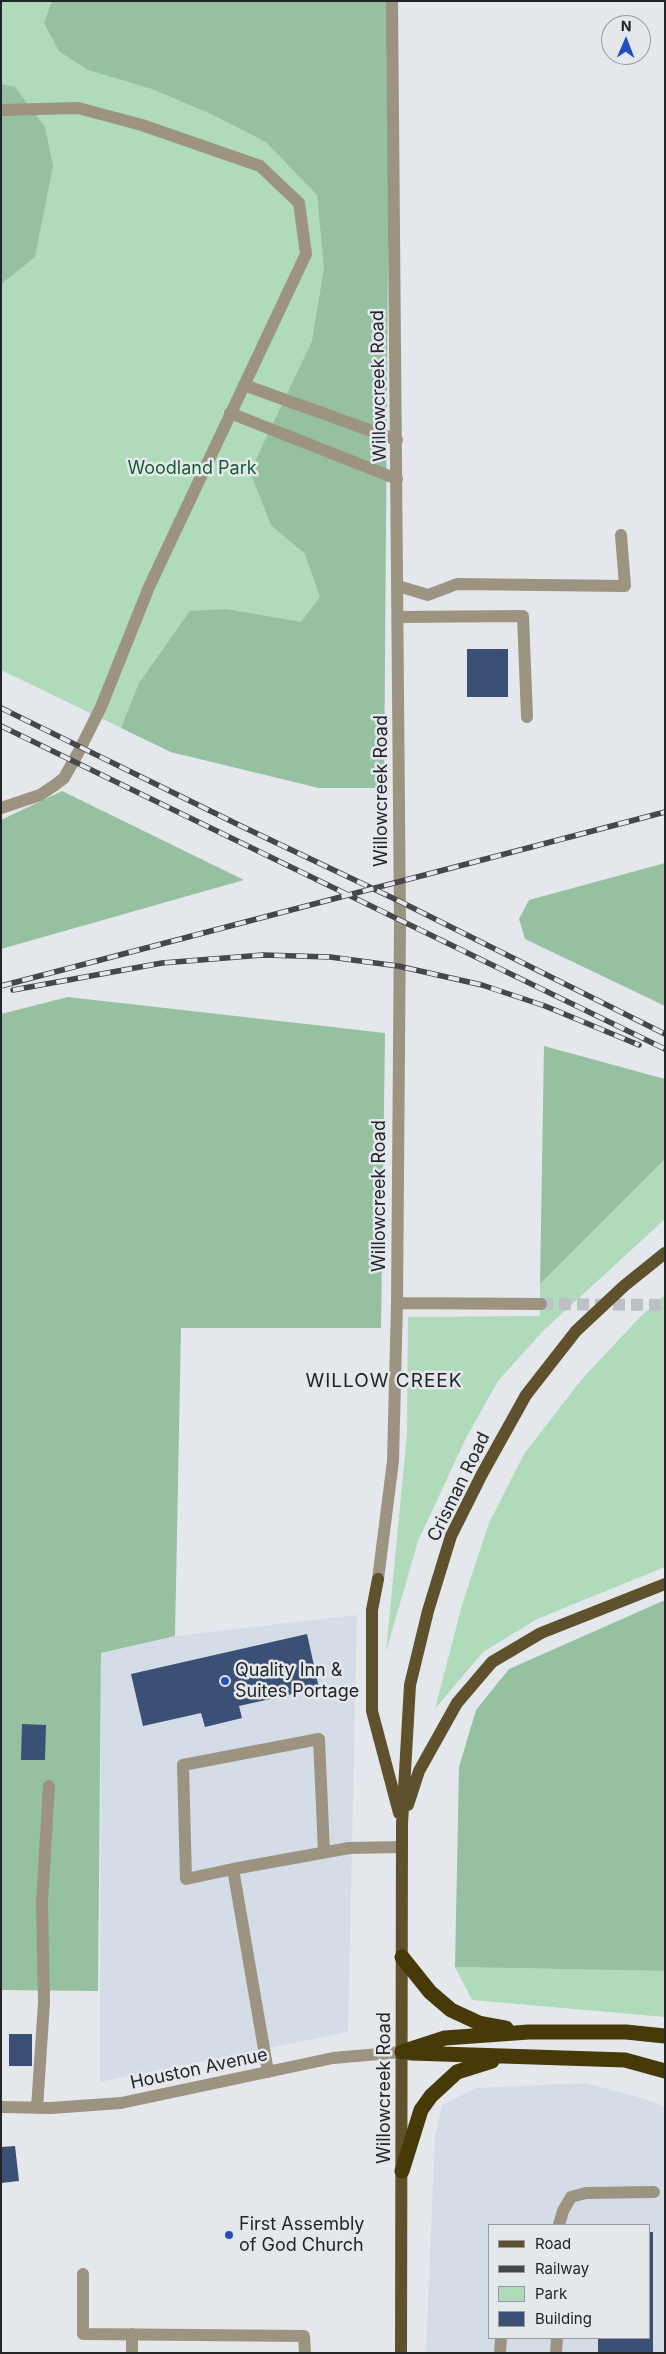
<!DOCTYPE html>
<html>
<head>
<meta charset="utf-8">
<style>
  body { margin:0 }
  #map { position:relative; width:666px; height:2354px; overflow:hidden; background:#e4e8ed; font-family:Inter,sans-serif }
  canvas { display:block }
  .frame { position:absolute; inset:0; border:2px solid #222426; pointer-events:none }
  .legend { position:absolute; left:488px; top:2224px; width:162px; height:115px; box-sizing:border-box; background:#e4e8ed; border:1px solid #969a9d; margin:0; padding:6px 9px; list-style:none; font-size:15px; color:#222426 }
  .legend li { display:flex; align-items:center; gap:10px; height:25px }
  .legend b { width:25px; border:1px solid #969a9d }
  .north { position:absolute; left:601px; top:15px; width:50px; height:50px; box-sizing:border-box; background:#e4e8ed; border:1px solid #969a9d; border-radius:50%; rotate:1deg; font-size:14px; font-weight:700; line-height:20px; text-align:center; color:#222426 }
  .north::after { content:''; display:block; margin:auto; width:18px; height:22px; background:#2251bf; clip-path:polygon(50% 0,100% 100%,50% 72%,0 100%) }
</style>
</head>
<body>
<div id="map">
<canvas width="666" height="2354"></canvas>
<div class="frame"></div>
<ul class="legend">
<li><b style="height:6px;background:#5e512c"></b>Road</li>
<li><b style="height:6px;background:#45474a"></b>Railway</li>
<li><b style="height:14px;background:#afdbba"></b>Park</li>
<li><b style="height:14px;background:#3a5175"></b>Building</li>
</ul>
<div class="north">N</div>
</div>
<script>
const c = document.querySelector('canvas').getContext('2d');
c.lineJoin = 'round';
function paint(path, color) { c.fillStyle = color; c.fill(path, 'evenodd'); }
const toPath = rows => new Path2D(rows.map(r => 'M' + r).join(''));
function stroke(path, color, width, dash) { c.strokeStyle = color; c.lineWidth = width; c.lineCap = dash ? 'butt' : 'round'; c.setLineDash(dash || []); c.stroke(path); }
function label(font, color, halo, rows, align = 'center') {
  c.font = font + ' Inter,sans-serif'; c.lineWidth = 5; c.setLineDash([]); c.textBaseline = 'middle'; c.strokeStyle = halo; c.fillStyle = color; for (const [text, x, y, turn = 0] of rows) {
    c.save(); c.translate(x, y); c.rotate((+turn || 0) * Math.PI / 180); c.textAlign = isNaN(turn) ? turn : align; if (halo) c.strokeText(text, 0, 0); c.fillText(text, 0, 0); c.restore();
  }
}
const built = toPath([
  [357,1615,348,2032,100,2082,101,1653,175,1636],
  [586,2083,645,2099,665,2107,665,2353,426,2353,435,2138,442,2105,476,2088],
  [490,2225,650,2225,650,2338,490,2338]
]);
const green = toPath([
  [1,1,381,1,319,788,171,752,1,670],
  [665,1159,665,1219,543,1331,498,1381,466,1438,418,1541,386,1652,407,1434,408,1317,540,1316,540,1284],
  [665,1295,665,1567,537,1619,483,1652,435,1709,462,1605,489,1523,524,1454,582,1379,640,1317],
  [455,1967,665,1971,665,2017,472,2000]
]);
const forest = toPath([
  [52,1,390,1,384,788,319,788,171,752,121,728,139,683,190,611,226,609,301,622,320,597,305,554,271,525,250,472,312,341,324,268,317,195,266,142,211,114,152,89,88,70,59,51,44,23],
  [1,84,15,87,45,127,53,166,35,257,1,284],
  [62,791,244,880,1,949,1,820],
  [665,863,665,1006,525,939,519,919,529,900],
  [68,997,385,1033,381,1328,181,1328,175,1636,101,1653,98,1991,1,1990,1,1014],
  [544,1046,665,1079,665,1159,540,1284],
  [665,1600,665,1971,455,1967,459,1767,476,1710,509,1669]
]);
const building = toPath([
  [467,649,508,649,508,697,467,697],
  [307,1634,319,1688,239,1706,242,1718,205,1727,201,1713,143,1726,131,1674],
  [22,1724,46,1725,45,1760,21,1760],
  [9,2034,32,2034,32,2066,9,2066],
  [15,2146,19,2181,1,2183,1,2147],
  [650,2232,653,2232,653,2353,598,2353,598,2338,650,2338]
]);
const minorTunnel = toPath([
  [541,1304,665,1305]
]);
const minor = toPath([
  [1,110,78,108,142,125,260,166,299,203,306,254,149,587,101,707,78,753,64,778,55,785,40,795,1,808],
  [244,385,397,440],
  [230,413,397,479],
  [398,586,428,595,457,584,625,586,621,535],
  [399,617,523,616,527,717],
  [397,1303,541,1304],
  [378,1579,393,1461,397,1303,400,922,392,1],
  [233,1869,186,1879,183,1765,319,1739,324,1852],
  [268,2072,233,1869,349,1848,402,1847],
  [1,2107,51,2108,121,2103,333,2058,402,2052],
  [37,2108,44,2003,42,1902,49,1786],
  [559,2225,563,2211,571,2197,586,2193,654,2192],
  [83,2274,83,2334,304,2336,305,2353],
  [132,2334,132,2353],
  [500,2353,501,2338],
  [556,2353,557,2338]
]);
const major = toPath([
  [378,1579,372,1610,372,1711,399,1813],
  [408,1805,419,1771,457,1703,492,1662,541,1633,665,1584],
  [401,2353,402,1824,410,1685,428,1611,451,1536,482,1474,526,1395,576,1331,624,1286,665,1253]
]);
const highway = toPath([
  [402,1957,430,1992,451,2010,479,2023,506,2028],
  [402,2052,445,2038,529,2032,626,2032,665,2036],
  [411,2053,625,2060,665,2071],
  [402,2171,421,2110,431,2096,457,2072,492,2061]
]);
const rail = toPath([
  [1,708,241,826,399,901,665,1034],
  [1,726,665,1049],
  [1,986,665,812],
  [13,990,162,963,263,955,330,957,398,966,482,985,545,1006,639,1045]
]);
const markers = [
  [225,1681,5,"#2251bf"],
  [229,2235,5,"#2251bf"]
];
const streetNames = [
  ["Willowcreek Road",379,386,-91],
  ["Willowcreek Road",382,791,-90],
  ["Willowcreek Road",380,1196,-90],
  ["Crisman Road",459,1487,-64],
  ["Houston Avenue",199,2069,-12],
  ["Willowcreek Road",385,2088,-90]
];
const parkNames = [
  ["Woodland Park",192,469]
];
const poiNames = [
  ["Quality Inn &",235,1671],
  ["Suites Portage",235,1692],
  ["First Assembly",239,2225],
  ["of God Church",239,2246]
];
const neighbourhoodNames = [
  ["WILLOW CREEK",384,1381]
];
paint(built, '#d4dce8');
paint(green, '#afdbba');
paint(forest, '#95c1a0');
paint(building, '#3a5175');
stroke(minorTunnel, '#bdc1c5', 12, [12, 6]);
stroke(minor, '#9c9481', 12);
stroke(major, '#5e512c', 12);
stroke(highway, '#483908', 15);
stroke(rail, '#45474a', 5.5);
stroke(rail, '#e4e8ed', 4, [11]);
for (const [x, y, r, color] of markers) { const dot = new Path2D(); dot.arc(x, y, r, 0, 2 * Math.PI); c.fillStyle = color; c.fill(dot); stroke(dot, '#e4e8ed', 2); }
label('18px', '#222426', '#e4e8ed', streetNames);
label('18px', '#175b32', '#e4e8ed', parkNames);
label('18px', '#222426', '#e4e8ed', poiNames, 'left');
c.letterSpacing = '1px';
label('19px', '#222426', '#e4e8ed', neighbourhoodNames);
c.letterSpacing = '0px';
</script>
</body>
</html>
